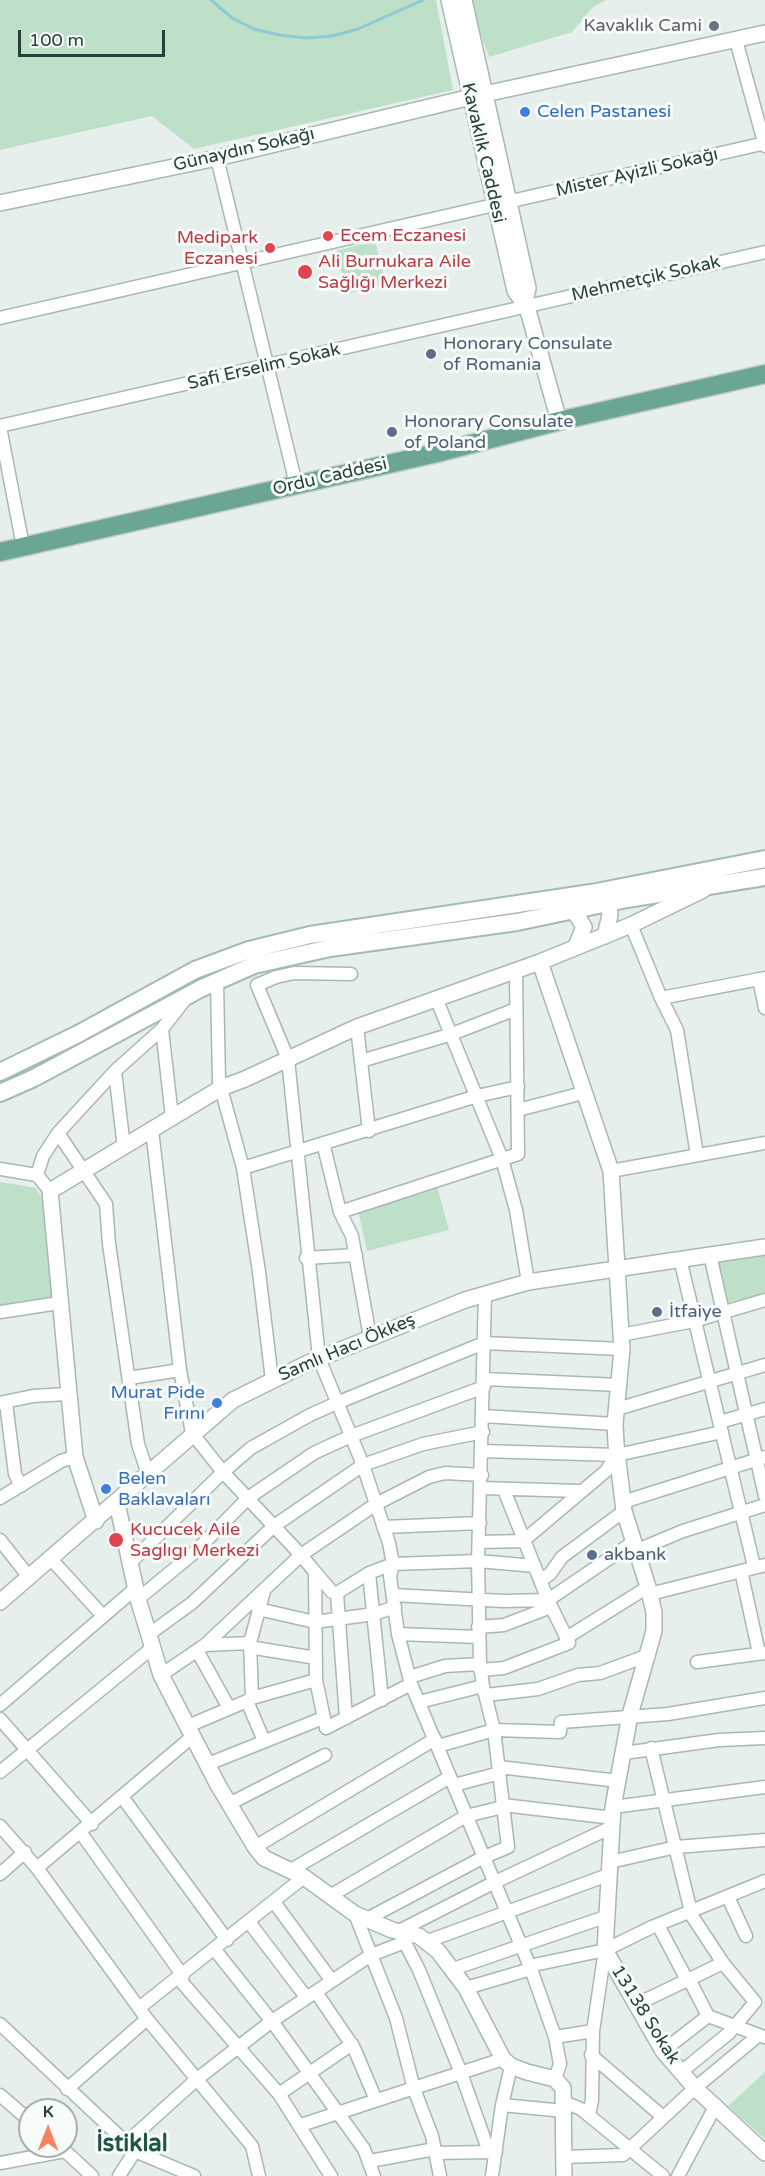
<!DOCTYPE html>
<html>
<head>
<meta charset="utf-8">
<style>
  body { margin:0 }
  #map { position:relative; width:765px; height:2176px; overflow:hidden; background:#e6efeb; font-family:"Varela Round",sans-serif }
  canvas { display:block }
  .north { position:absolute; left:18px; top:2098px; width:60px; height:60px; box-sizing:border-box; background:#f7fbf9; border:2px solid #a3b1ad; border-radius:50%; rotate:0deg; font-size:16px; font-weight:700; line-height:24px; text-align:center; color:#24423a }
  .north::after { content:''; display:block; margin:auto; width:21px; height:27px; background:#f4845f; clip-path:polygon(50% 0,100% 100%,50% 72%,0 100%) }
  .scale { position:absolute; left:18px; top:30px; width:147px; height:27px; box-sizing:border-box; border:3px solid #24423a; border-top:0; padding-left:8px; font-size:18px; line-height:21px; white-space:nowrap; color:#24423a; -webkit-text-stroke:4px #f7fbf9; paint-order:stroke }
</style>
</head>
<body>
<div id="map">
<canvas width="765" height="2176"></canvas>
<div class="north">K</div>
<div class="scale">100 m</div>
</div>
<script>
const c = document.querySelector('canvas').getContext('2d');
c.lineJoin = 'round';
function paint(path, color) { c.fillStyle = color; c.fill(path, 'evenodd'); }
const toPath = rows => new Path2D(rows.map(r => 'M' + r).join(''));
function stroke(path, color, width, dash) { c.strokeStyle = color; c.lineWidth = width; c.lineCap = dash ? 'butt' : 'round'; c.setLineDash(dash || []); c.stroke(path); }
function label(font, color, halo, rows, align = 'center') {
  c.font = font + ' "Varela Round",sans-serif'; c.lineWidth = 6; c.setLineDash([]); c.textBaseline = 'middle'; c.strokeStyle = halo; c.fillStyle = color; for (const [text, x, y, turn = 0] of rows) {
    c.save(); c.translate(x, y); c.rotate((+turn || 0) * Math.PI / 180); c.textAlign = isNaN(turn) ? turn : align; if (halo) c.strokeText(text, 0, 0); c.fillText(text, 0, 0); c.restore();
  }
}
const green = toPath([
  [0,0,436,0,453,90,194,149,152,116,0,150],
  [472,0,606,0,593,7,572,32,489,57,480,33],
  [375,241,386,284,347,294,336,251],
  [0,1182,36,1188,44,1202,52,1297,0,1305],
  [437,1186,449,1230,367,1251,358,1210],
  [765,1255,765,1293,728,1302,718,1262],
  [765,2072,765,2139,728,2106]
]);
const stream = toPath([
  [211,0,232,18,254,29,279,35,306,38,332,36,358,29,423,0]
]);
const minor = toPath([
  [736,40,765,146],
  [217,158,294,476],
  [0,318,765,143],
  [0,426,765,252],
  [0,427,21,536],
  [631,925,661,998,677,1030,697,1155],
  [351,974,294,973,276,977,257,985,288,1059,319,1358,363,1465,389,1543,393,1564,390,1576,398,1634,411,1684,531,1969,555,2037,560,2064,555,2079],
  [759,979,765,1008],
  [217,982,219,1081,243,1168],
  [436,998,502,1159,516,1210,528,1282],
  [661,998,765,978],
  [357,1027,369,1131],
  [162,1029,172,1117],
  [361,1061,452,1034,516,1009],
  [115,1071,124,1148],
  [518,1110,583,1093],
  [152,1130,180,1370,192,1433,223,1472,301,1555,205,1645,161,1675],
  [58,1133,106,1204,109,1244,138,1444,148,1474],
  [323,1143,340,1212,352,1236,370,1337],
  [0,1169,37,1175,50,1191],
  [611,1171,765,1143],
  [37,1175,43,1156,58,1133,115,1071,162,1029,187,997],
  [340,1212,518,1154,516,970],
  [710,1255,765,1496],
  [306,1258,356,1255],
  [680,1259,754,1566],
  [0,1312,59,1303],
  [621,1335,694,1321,765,1300],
  [129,1378,180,1370],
  [484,1379,620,1385],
  [272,1380,259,1272,243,1168,477,1096,518,1087],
  [0,1403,33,1396,67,1394],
  [6,1403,15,1474,21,1486],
  [617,1409,765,1365],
  [483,1416,615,1424],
  [720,1422,765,1409],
  [482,1451,617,1455,722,1432],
  [481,1488,579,1491],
  [0,1498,61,1461,75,1457],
  [623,1502,765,1457],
  [383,1527,480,1523],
  [0,1540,29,1577],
  [479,1542,523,1541,606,1471,617,1455],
  [635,1551,683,1531,765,1505],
  [51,1559,103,1616],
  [132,1561,223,1472,251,1448,310,1415,339,1402,484,1343,622,1349],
  [741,1571,759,1653],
  [315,1572,332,1592,337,1593],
  [369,1573,382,1700],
  [541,1580,550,1574,562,1557,624,1511],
  [264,1591,250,1643,252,1698,247,1701,264,1741],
  [650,1594,765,1565],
  [393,1595,504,1601,548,1600,632,1543],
  [138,1599,195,1552,248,1498,314,1453,351,1436,484,1387],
  [258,1609,315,1622,374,1614,395,1607],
  [478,1627,504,1625,551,1607],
  [398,1634,479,1637],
  [148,1635,192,1603,274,1526,363,1465,423,1444,483,1432],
  [566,1638,648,1587],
  [205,1645,250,1643],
  [249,1647,316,1658],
  [198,1652,229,1708],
  [697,1662,765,1653],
  [480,1670,504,1668,569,1643,548,1600,504,1490],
  [410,1677,445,1666,480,1664],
  [411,1684,326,1728,316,1680,315,1572,301,1555,376,1504,429,1477,445,1473,482,1475],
  [486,1695,538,1689,578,1675,600,1673,649,1655],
  [252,1698,316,1680],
  [419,1702,483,1686],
  [0,1705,136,1588],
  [346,1718,337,1593,369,1573,393,1564,478,1561,535,1566],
  [0,1719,92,1824],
  [188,1726,247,1701],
  [438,1746,494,1730,560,1732,561,1722,668,1714,765,1698],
  [651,1748,692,1916,723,1963,755,2002,729,2033,681,2072],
  [624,1753,719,1740,765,1738],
  [208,1764,323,1718],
  [499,1767,618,1781],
  [0,1772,152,1648],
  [454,1785,500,1773],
  [123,1798,227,1940],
  [229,1804,325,1755],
  [503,1805,613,1818],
  [613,1807,765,1787],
  [0,1826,37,1868,147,2019,252,2146,259,2176],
  [81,1833,183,1976],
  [255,1847,435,1739],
  [610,1862,676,1847,765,1840],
  [37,1868,193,1736],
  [291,1870,450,1777],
  [0,1874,25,1852],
  [330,1896,466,1816,503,1807],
  [728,1897,746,1936],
  [274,1902,332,1981],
  [355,1914,396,2018,414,2089,432,2136,440,2176],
  [365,1920,482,1858,508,1847,494,1730,483,1686,480,1664,478,1561,485,1294],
  [249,1922,306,1997],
  [658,1925,687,1980],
  [428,1941,608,1875],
  [215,1950,274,2024,364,2149,374,2176],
  [529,1966,605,1950,652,1927,765,1881],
  [453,1969,605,1917],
  [179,1979,279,2094,331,2176],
  [466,1988,531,1969],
  [316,1992,354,2048,376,2100],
  [635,2005,723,1963],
  [139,2008,304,1877],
  [708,2016,764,2037],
  [0,2024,135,2151,194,2176],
  [555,2037,593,2031],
  [663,2051,708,2016,689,1979],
  [591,2055,663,2117],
  [67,2089,147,2019],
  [279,2094,352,2044],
  [0,2095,30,2121],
  [564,2102,581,2109,663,2176],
  [502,2105,564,2111],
  [589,2115,592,2100,593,2031,605,1950],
  [301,2125,503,2059],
  [126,2143,197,2079,272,2021,371,1955,405,1942],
  [496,2152,489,2152,461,2073,419,1970,399,1931,493,1883,612,1827],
  [436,2153,489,2152],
  [564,2157,623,2155,695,2088,759,2035],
  [370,2161,435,2149],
  [0,2163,65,2151,92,2176],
  [119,2176,135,2151],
  [492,2176,502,2105,511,2066],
  [678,2176,716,2105]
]);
const tertiary = toPath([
  [449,0,515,291,527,307,559,421],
  [464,0,528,288,525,302],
  [0,203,217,158,471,97,765,33],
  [571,911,576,914,584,927,576,946],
  [605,936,610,915,607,892],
  [540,962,611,1171,622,1349,615,1424,616,1444,624,1511,648,1587,654,1612,654,1631,630,1715,613,1807,605,1950,663,2051,695,2088,765,2153],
  [117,1503,138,1599,161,1675,218,1785,255,1847,264,1858,304,1877,355,1914,392,1930,419,1936,438,1951,466,1988,503,2059,511,2066,527,2072,555,2079,563,2088,564,2176],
  [96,1521,75,1457,50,1191,221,1088,245,1079,357,1027,540,962,631,925,703,890],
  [0,1602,233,1400,308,1363,465,1300,528,1282,765,1247]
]);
const secondary = toPath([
  [0,1072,78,1034,195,970,249,950,310,935,591,893,765,859],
  [0,1093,34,1078,202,988,254,965,330,948,517,922,627,899,765,877]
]);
const primary = toPath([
  [0,552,437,453,559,421,765,374]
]);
const markers = [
  [714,26,6,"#6b7280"],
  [525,112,6,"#3f7fe0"],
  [328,236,6,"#e0444e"],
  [270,248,6,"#e0444e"],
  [305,272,8,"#e0444e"],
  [431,354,6,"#5c6f8a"],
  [392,432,6,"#5c6f8a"],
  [657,1312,6,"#5c6f8a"],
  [217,1403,6,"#3f7fe0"],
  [106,1489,6,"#3f7fe0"],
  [116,1540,8,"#e0444e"],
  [592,1555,6,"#5c6f8a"]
];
const worshipNames = [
  ["Kavaklık Cami",702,26]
];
const shopNames = [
  ["Celen Pastanesi",537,112],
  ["Murat Pide",205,1393,"right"],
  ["Fırını",205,1414,"right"],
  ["Belen",118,1479],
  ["Baklavaları",118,1500]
];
const streetNames = [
  ["Günaydın Sokağı",244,150,-13],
  ["Kavaklık Caddesi",483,153,77],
  ["Mister Ayizli Sokağı",637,173,-13],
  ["Mehmetçik Sokak",646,279,-13],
  ["Safi Erselim Sokak",264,367,-13],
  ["Ordu Caddesi",330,477,-13],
  ["Samlı Hacı Ökkeş",347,1348,-23],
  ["13138 Sokak",645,2015,58]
];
const healthNames = [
  ["Ecem Eczanesi",340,236],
  ["Medipark",258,238,"right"],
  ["Eczanesi",258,259,"right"],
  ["Ali Burnukara Aile",318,262],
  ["Sağlığı Merkezi",318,283],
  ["Kucucek Aile",130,1530],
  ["Saglıgı Merkezi",130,1551]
];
const serviceNames = [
  ["Honorary Consulate",443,344],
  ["of Romania",443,365],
  ["Honorary Consulate",404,422],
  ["of Poland",404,443],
  ["İtfaiye",669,1312],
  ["akbank",604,1555]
];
const districtNames = [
  ["İstiklal",132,2145]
];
paint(green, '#bfe0c8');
stroke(stream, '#8ec9d4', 3);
stroke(minor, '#a8b8b2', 15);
stroke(tertiary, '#a8b8b2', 18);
stroke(secondary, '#a4bbb3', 20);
stroke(primary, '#c2cac8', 21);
stroke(minor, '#fff', 12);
stroke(tertiary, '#fff', 15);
stroke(secondary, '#fff', 16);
stroke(primary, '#6aa596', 18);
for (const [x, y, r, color] of markers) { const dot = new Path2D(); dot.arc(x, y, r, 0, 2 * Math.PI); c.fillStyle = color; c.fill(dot); stroke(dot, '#f7fbf9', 2); }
label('18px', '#5b616d', '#f7fbf9', worshipNames, 'right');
label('18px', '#366cbe', '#f7fbf9', shopNames, 'left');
label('18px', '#24423a', '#f7fbf9', streetNames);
label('18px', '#be3a42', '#f7fbf9', healthNames, 'left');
label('18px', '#4e5e75', '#f7fbf9', serviceNames, 'left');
label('bold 24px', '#1f5548', '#f7fbf9', districtNames);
</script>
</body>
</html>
